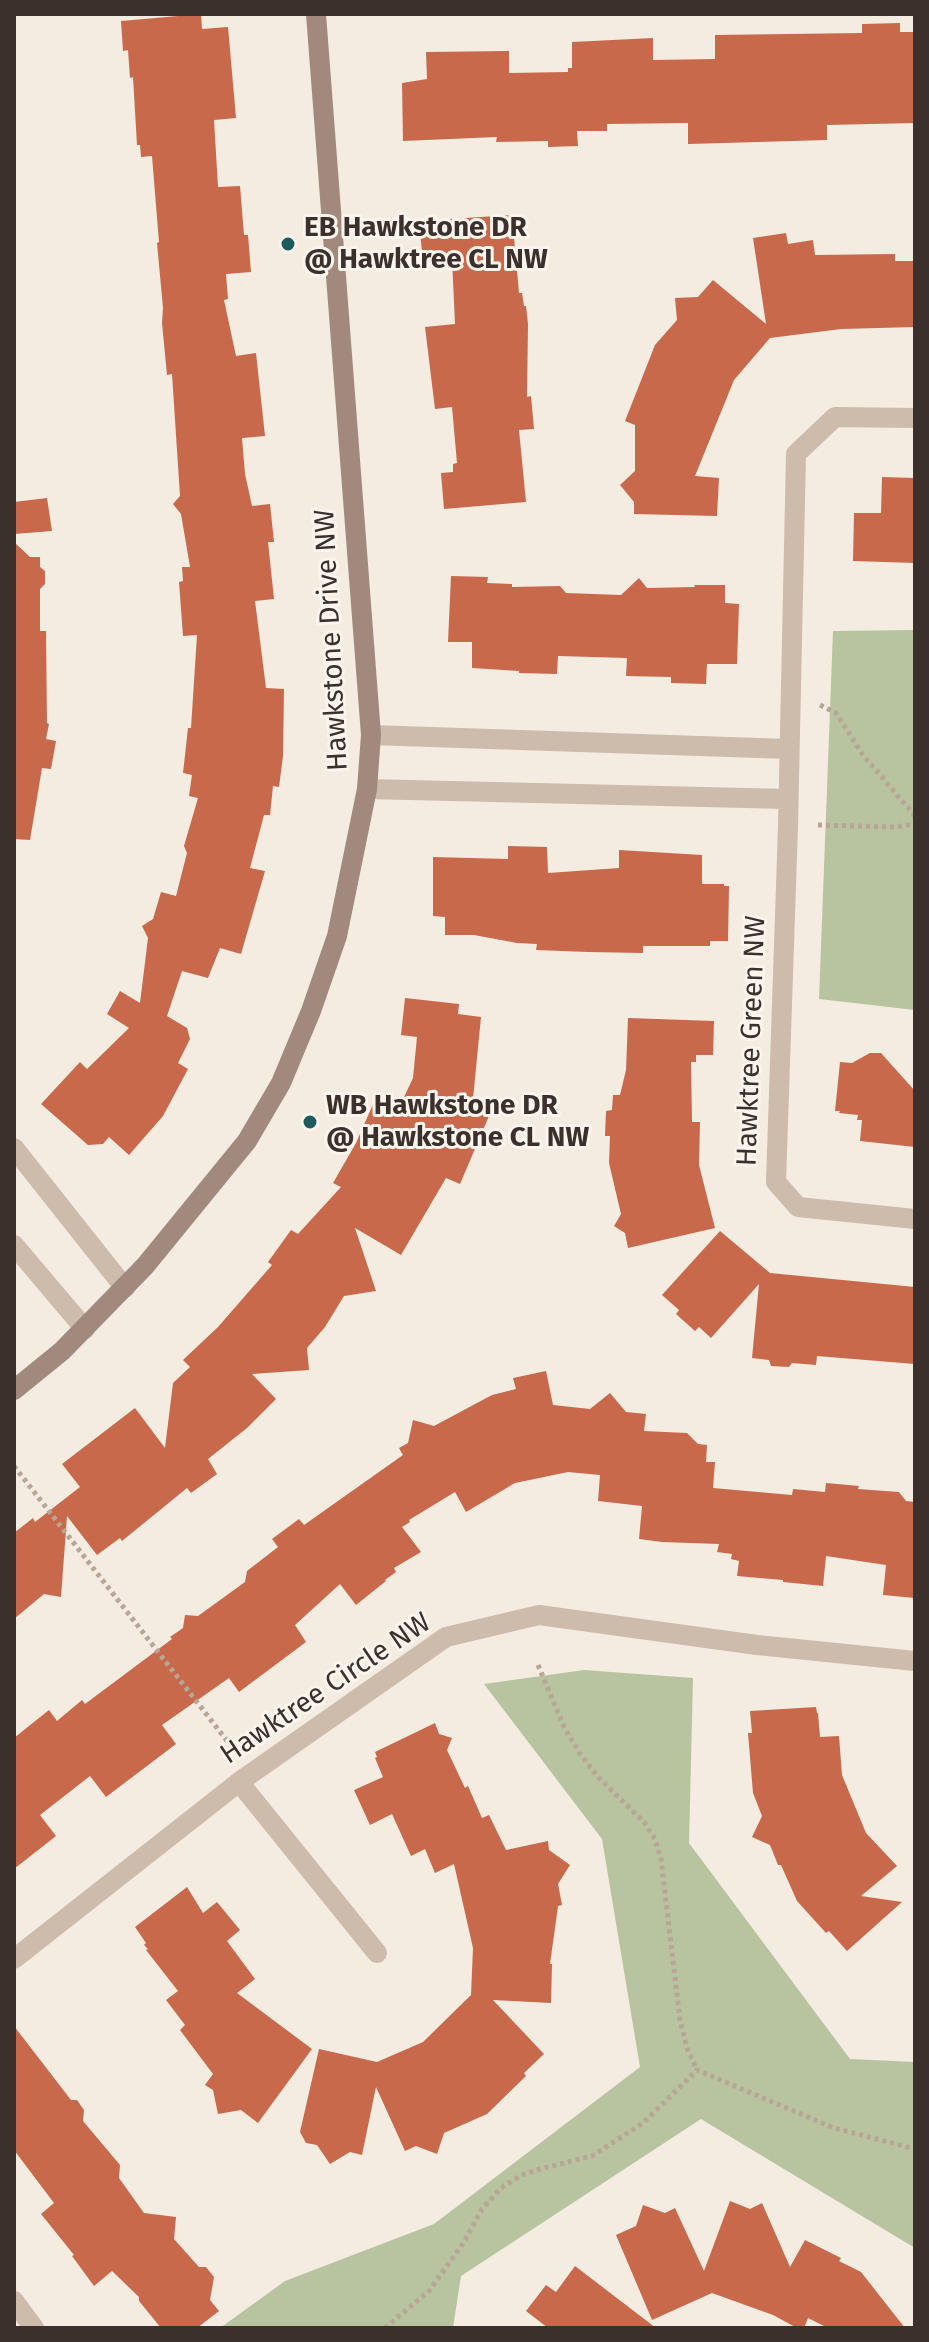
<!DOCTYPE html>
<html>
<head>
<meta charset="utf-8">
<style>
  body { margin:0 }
  #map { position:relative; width:929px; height:2342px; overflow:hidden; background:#f4ebe1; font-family:"Fira Sans",sans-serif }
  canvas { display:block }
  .frame { position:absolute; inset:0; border:16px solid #3b302b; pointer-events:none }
</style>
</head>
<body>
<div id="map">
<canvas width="929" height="2342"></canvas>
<div class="frame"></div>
</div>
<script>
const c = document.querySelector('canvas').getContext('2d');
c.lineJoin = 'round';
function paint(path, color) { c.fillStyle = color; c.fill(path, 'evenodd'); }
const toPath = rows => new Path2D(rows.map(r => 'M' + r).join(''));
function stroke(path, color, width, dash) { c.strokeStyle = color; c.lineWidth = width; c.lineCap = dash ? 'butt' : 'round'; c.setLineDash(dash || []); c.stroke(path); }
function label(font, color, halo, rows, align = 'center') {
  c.font = font + ' "Fira Sans",sans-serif'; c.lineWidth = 6; c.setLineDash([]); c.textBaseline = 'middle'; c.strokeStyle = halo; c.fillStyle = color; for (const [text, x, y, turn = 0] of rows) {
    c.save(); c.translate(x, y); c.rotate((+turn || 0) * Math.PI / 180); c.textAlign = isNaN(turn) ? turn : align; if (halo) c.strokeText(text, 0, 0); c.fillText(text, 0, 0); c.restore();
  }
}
const green = toPath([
  [915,630,915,1010,819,999,833,631],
  [584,1670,693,1678,689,1843,850,2059,915,2062,915,2248,701,2119,461,2276,453,2328,220,2328,285,2281,434,2224,640,2067,602,1839,484,1684]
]);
const building = toPath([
  [201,14,202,29,228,27,236,118,214,120,218,187,240,186,244,235,248,235,251,272,226,274,228,299,224,300,236,356,256,353,265,436,242,438,245,474,252,506,270,504,274,542,268,542,274,599,255,601,266,688,284,689,283,756,279,787,273,786,270,815,264,815,250,868,265,871,241,954,220,948,208,978,182,971,167,1016,187,1028,190,1039,178,1063,188,1069,163,1116,129,1155,109,1137,103,1144,88,1145,41,1104,80,1062,87,1069,129,1028,107,1014,120,991,140,1003,148,938,142,926,153,919,161,892,176,896,187,853,184,846,198,798,189,796,192,775,183,773,188,728,191,728,197,635,183,636,179,582,183,581,182,567,190,567,181,514,173,504,180,496,172,374,167,375,162,323,163,308,157,243,159,242,152,156,141,157,140,145,137,145,133,77,130,78,128,50,123,51,121,21],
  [900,23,900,32,915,32,915,123,827,125,827,140,688,144,688,123,607,124,607,131,577,131,578,146,548,147,548,141,496,142,497,137,403,141,402,83,427,79,426,52,509,51,509,73,568,72,568,68,572,68,572,42,653,38,653,60,715,59,715,35,862,33,862,24],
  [512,215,519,293,522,293,524,306,526,306,528,324,527,397,531,396,534,429,519,430,526,502,444,509,441,473,453,472,453,464,457,463,452,407,435,409,425,327,455,324,452,259,423,262,419,221],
  [786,233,788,244,813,240,815,255,895,254,895,261,915,261,915,327,841,329,770,338,734,380,695,476,719,478,717,516,634,514,634,502,620,485,635,471,635,425,625,421,655,345,677,320,675,298,698,297,713,280,766,324,753,238],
  [882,477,915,478,915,563,853,561,854,513,881,513],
  [47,498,52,531,14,534,14,502],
  [14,542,30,557,40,557,40,567,45,571,45,584,40,589,40,631,46,631,47,723,49,724,46,739,56,741,51,769,42,768,30,840,14,839],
  [451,576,488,577,487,583,512,584,512,587,560,586,566,593,621,595,639,578,647,588,695,587,694,585,725,585,725,603,739,604,737,664,707,664,706,684,671,683,671,677,626,676,627,658,558,656,557,674,519,673,519,671,472,668,472,642,448,642],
  [508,846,547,847,548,873,619,868,619,850,702,855,702,884,724,884,724,886,729,886,728,941,710,941,710,946,643,946,643,953,588,952,536,950,537,944,517,943,474,935,445,935,445,917,433,916,433,857,508,859],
  [405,998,459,1004,458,1014,481,1017,472,1109,489,1116,460,1184,446,1178,401,1255,355,1228,376,1291,344,1296,325,1327,307,1348,309,1370,252,1374,276,1399,247,1428,208,1459,217,1474,191,1493,187,1488,122,1541,120,1538,97,1555,67,1516,61,1597,44,1594,14,1619,14,1533,33,1518,35,1522,80,1487,62,1464,135,1408,165,1448,173,1383,190,1367,183,1360,218,1327,272,1265,268,1262,291,1230,298,1234,341,1187,333,1183,356,1143,374,1102,397,1112,413,1078,417,1037,401,1035],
  [628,1018,714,1021,713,1055,696,1055,696,1062,691,1062,692,1122,700,1122,699,1165,715,1228,628,1248,625,1233,614,1226,621,1214,609,1163,610,1136,605,1136,606,1111,612,1110,613,1095,620,1095,626,1070],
  [870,1053,881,1053,915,1091,915,1147,860,1141,862,1120,857,1120,858,1115,839,1113,840,1111,835,1111,840,1062,852,1063],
  [720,1231,770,1273,915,1287,915,1364,817,1356,816,1365,792,1363,789,1367,771,1366,769,1360,752,1358,759,1284,711,1338,699,1327,695,1331,676,1314,679,1310,662,1295],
  [546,1371,553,1405,590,1409,610,1393,626,1412,646,1414,644,1431,687,1433,698,1444,707,1445,706,1462,715,1462,713,1488,792,1495,793,1489,825,1492,826,1483,859,1486,858,1489,899,1492,906,1501,915,1502,915,1598,883,1595,886,1565,826,1556,823,1586,783,1582,783,1580,737,1576,739,1561,731,1559,732,1554,717,1552,719,1544,662,1542,639,1539,642,1506,598,1501,600,1475,568,1472,515,1483,466,1512,455,1492,409,1520,410,1522,402,1527,421,1552,394,1568,396,1572,385,1580,386,1581,356,1605,340,1584,295,1625,306,1642,239,1692,229,1678,162,1725,176,1744,106,1797,90,1776,40,1815,56,1836,14,1869,14,1738,49,1710,57,1721,82,1700,85,1704,172,1639,170,1637,183,1628,185,1615,198,1616,245,1582,247,1571,278,1547,272,1539,299,1519,304,1525,403,1455,399,1448,408,1443,413,1420,434,1426,492,1395,516,1389,513,1378],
  [816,1707,817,1713,818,1713,820,1737,839,1736,842,1775,866,1833,897,1866,861,1896,902,1902,847,1951,829,1931,826,1933,797,1901,781,1865,778,1865,770,1845,752,1837,762,1816,753,1793,748,1733,752,1733,750,1711],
  [435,1723,439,1734,452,1738,447,1750,465,1788,468,1786,482,1818,489,1815,506,1850,548,1841,549,1850,570,1865,558,1884,562,1905,558,1906,550,1964,552,1964,551,2003,493,2000,544,2054,524,2073,526,2076,487,2114,444,2133,437,2154,416,2146,405,2151,376,2087,362,2155,350,2152,330,2164,317,2145,306,2143,300,2132,319,2049,377,2062,423,2042,471,1995,473,1948,454,1864,435,1873,425,1849,411,1856,392,1814,370,1825,354,1790,383,1777,375,1758,377,1757,375,1752],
  [187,1887,203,1913,217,1902,240,1930,227,1941,255,1979,237,1993,312,2049,258,2123,241,2110,218,2114,213,2090,205,2085,213,2074,180,2030,185,2025,166,2000,178,1991,146,1950,148,1949,144,1945,146,1943,135,1927],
  [14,2026,71,2100,77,2100,84,2110,83,2121,120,2165,119,2178,144,2213,176,2217,174,2239,199,2267,206,2267,214,2277,210,2300,219,2311,197,2328,161,2328,139,2301,139,2297,112,2271,94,2286,72,2256,74,2255,41,2214,54,2203,14,2150],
  [730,2201,750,2209,762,2203,790,2267,805,2240,841,2258,839,2261,861,2272,905,2328,828,2328,808,2318,804,2328,797,2328,773,2315,712,2293,652,2320,616,2235,636,2226,643,2205,665,2213,675,2208,704,2271],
  [575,2266,656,2328,548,2328,526,2311,546,2285,556,2292]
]);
const path = toPath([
  [820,705,836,713,863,755,915,816],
  [818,825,895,827,915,824],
  [14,1466,231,1746],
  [538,1665,564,1727,580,1754,599,1778,644,1822,655,1839,661,1859,680,2020,687,2048,697,2070],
  [385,2328,429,2291,464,2242,482,2209,501,2188,520,2176,536,2170,592,2156,643,2123,697,2070,834,2128,915,2149]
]);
const street = toPath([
  [915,418,835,417,796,454,788,826,776,1182,798,1207,915,1219],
  [371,735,789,749],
  [367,789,788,799],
  [14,1148,125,1288],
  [14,1245,85,1329],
  [239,1782,377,1953],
  [14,1959,239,1782,446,1637,539,1615,757,1645,915,1661],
  [14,2301,34,2328]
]);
const secondary = toPath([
  [14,1390,62,1351,145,1266,247,1141,281,1083,311,1011,337,936,367,789,371,735,316,14]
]);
const markers = [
  [288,244,8,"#1f5a5e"],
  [310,1122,8,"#1f5a5e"]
];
const poiNames = [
  ["EB Hawkstone DR",304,228],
  ["@ Hawktree CL NW",304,260],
  ["WB Hawkstone DR",326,1106],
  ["@ Hawkstone CL NW",326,1138]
];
const streetNames = [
  ["Hawkstone Drive NW",332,640,-93],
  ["Hawktree Green NW",752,1041,-88],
  ["Hawktree Circle NW",326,1689,-34]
];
paint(green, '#b8c4a0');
paint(building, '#c8694b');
stroke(path, '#b9a596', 5, [4, 4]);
stroke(street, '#cdbbac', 20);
stroke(secondary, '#a18a7d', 20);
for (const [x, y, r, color] of markers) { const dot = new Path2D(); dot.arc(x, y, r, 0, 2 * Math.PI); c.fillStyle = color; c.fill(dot); stroke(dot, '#fbf5ee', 3); }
label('bold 28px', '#3b302b', '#fbf5ee', poiNames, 'left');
label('28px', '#3b302b', '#fbf5ee', streetNames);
</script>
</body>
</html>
